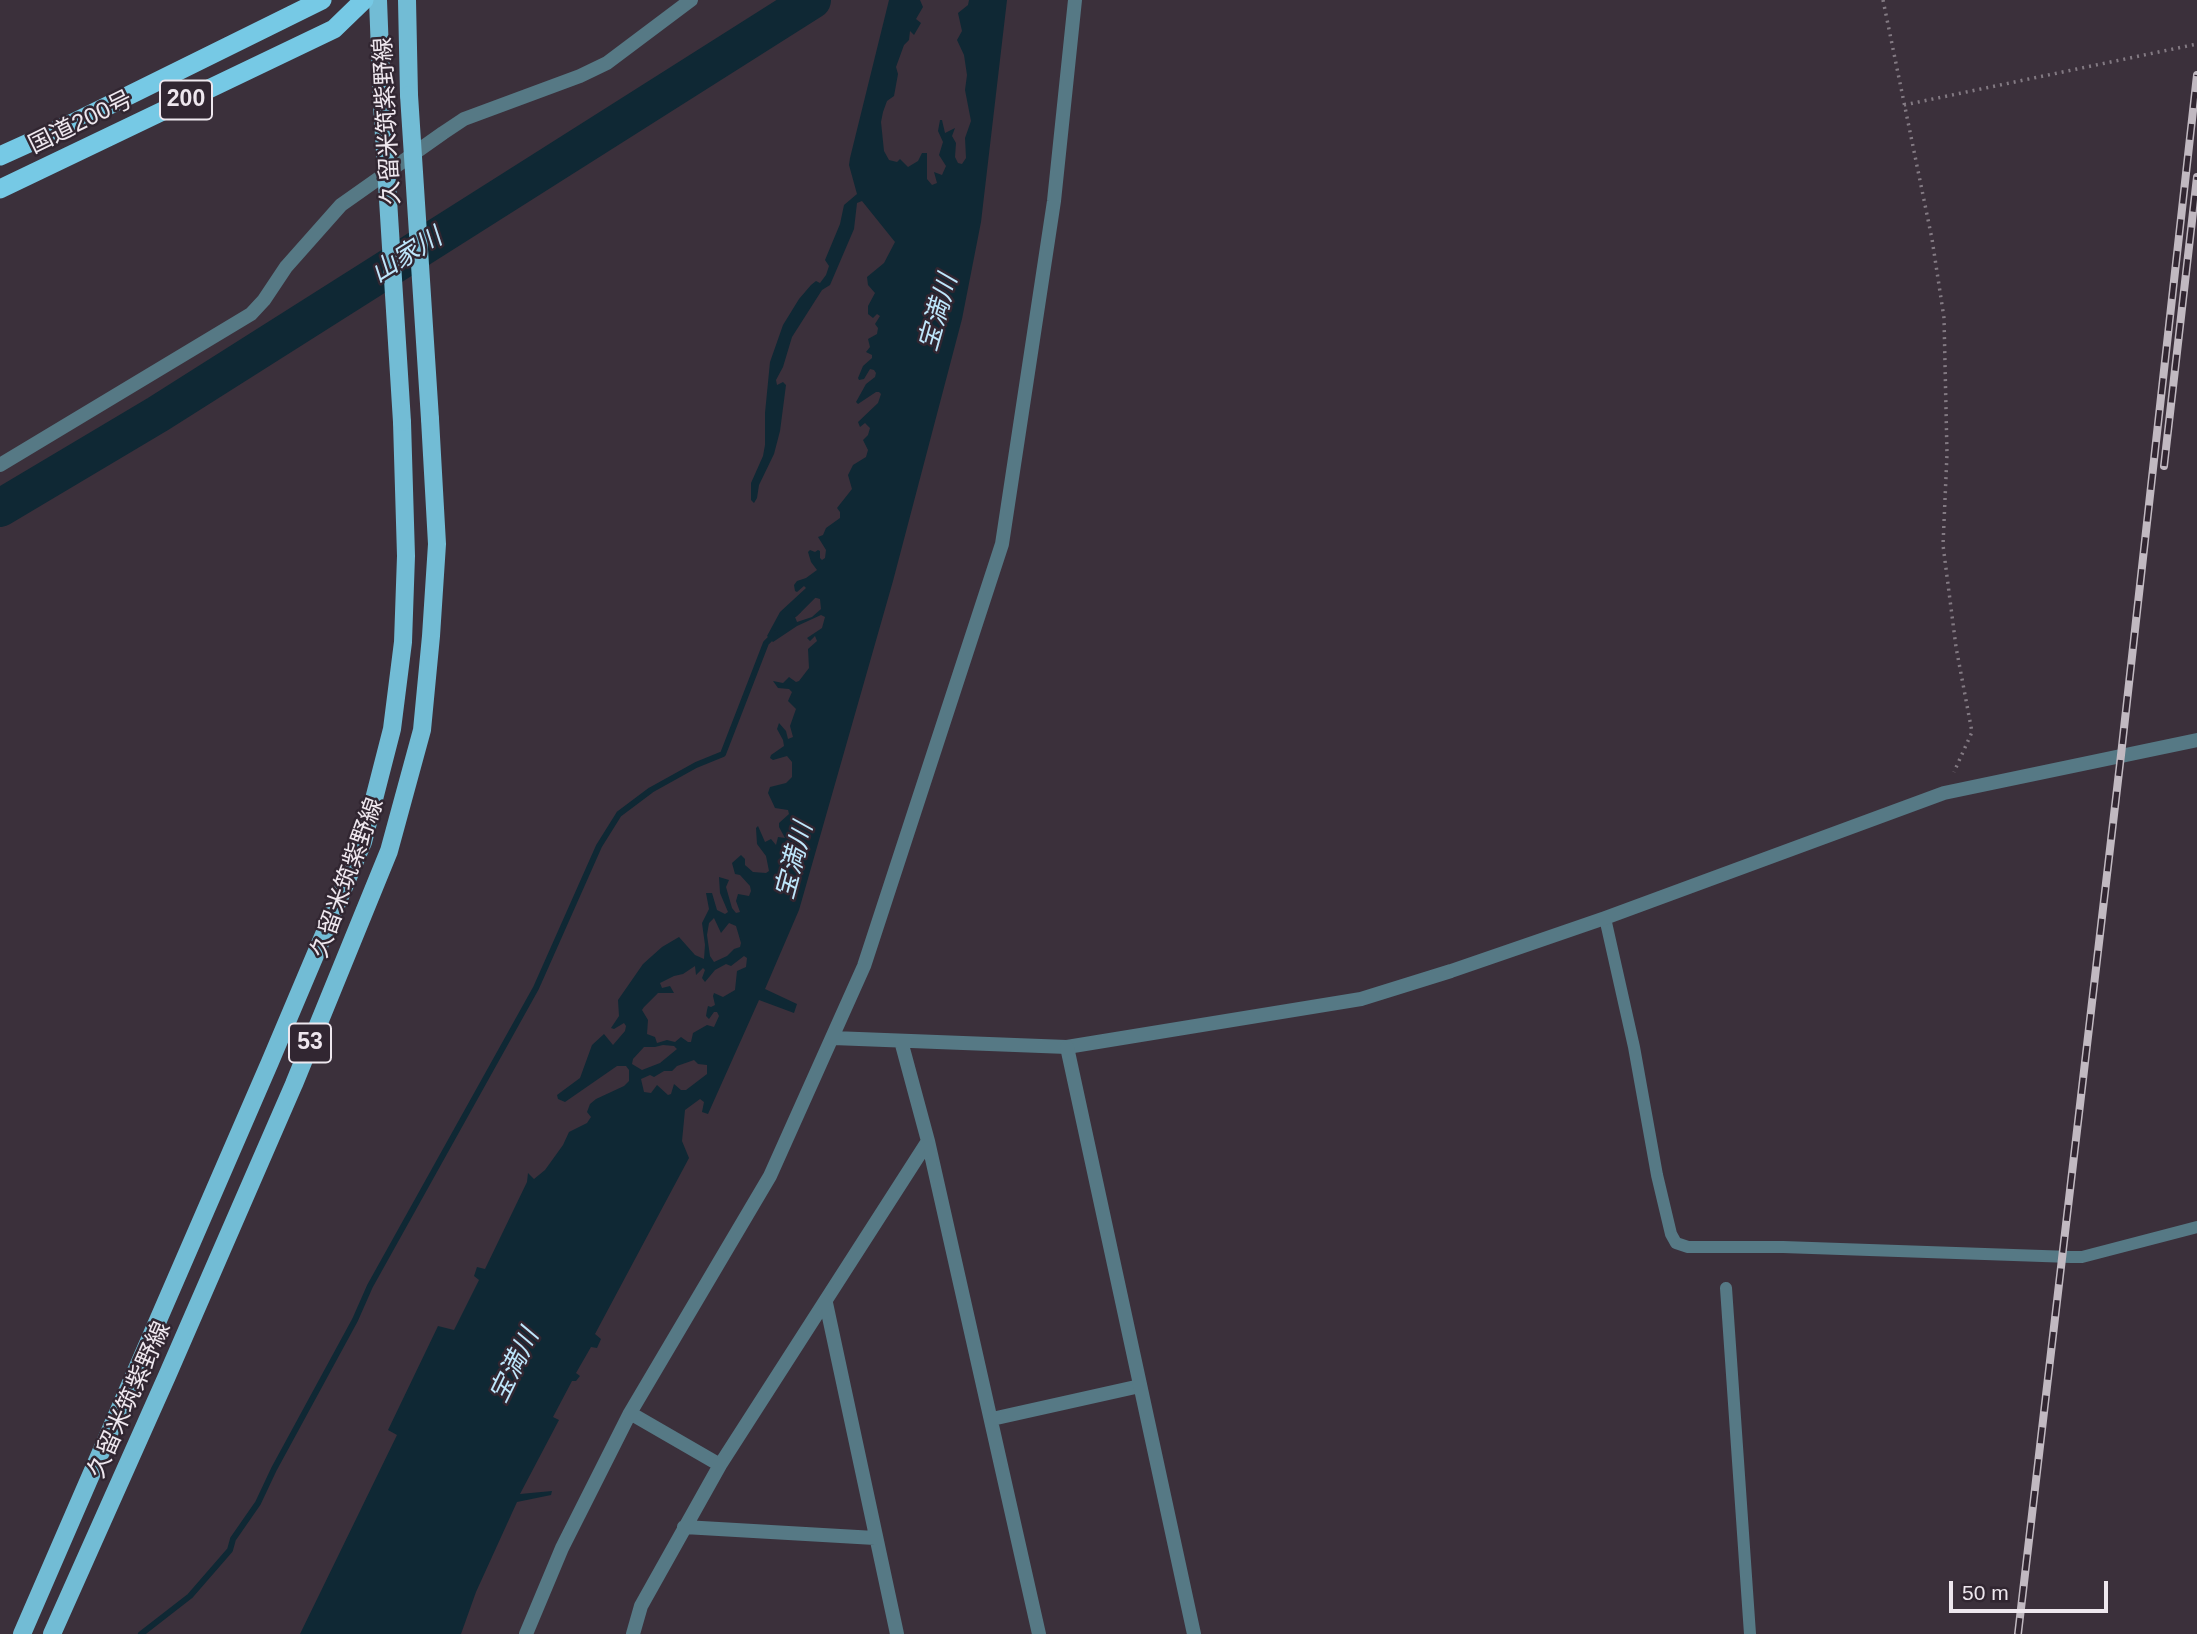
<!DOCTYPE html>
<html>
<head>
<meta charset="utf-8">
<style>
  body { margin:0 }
  #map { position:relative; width:2197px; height:1634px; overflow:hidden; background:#3b303b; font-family:Helvetica,sans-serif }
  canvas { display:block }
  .scale { position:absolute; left:1949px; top:1581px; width:159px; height:32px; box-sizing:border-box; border:4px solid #eee7ee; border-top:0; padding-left:9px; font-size:21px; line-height:24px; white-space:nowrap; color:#eee7ee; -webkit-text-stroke:5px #312631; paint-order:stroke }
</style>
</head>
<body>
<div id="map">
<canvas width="2197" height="1634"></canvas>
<div class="scale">50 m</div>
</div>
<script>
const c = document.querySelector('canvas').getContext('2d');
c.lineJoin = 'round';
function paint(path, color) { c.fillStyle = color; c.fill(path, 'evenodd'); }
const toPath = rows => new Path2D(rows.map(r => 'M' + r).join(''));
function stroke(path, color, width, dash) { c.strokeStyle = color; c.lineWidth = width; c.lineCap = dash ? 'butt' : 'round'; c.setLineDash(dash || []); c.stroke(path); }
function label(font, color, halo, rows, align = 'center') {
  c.font = font + ' Helvetica,"Noto Sans JP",sans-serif'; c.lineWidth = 5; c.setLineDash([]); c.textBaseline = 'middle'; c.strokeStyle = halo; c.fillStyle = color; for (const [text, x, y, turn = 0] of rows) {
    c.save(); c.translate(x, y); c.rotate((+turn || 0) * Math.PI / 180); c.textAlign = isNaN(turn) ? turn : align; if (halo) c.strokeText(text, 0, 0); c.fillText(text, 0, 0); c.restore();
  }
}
const water = toPath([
  [889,0,920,0,923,7,916,19,921,23,914,35,910,31,909,40,904,45,896,67,898,74,894,96,887,101,883,112,881,122,884,151,889,160,897,162,900,159,908,167,918,161,922,153,927,153,927,179,932,185,937,183,934,172,942,175,946,166,939,155,943,142,938,131,940,120,942,120,945,133,955,128,952,136,956,143,955,157,958,163,962,164,966,158,965,138,971,121,965,90,967,75,964,55,957,40,962,31,958,13,968,5,969,0,1007,0,981,222,962,319,893,581,799,910,765,989,797,1004,794,1013,759,1000,708,1114,702,1112,704,1102,700,1099,685,1110,682,1141,689,1158,595,1334,601,1339,597,1348,591,1347,576,1373,580,1376,576,1381,572,1381,553,1417,559,1420,520,1494,552,1491,551,1495,517,1502,476,1592,461,1634,300,1634,397,1435,388,1430,438,1326,454,1330,479,1280,474,1276,477,1267,485,1269,527,1182,528,1173,534,1179,545,1170,563,1145,569,1132,587,1123,591,1117,587,1112,590,1104,596,1099,624,1086,629,1081,629,1070,626,1066,617,1066,565,1102,558,1099,557,1095,580,1078,592,1045,604,1034,613,1045,625,1031,626,1026,624,1023,614,1029,611,1028,619,1016,618,1000,643,964,662,947,679,937,695,955,704,959,705,945,702,923,709,909,706,893,712,893,717,910,725,914,728,912,720,893,719,877,729,880,726,887,732,908,736,913,740,912,736,901,738,894,749,896,751,891,750,886,740,875,735,874,732,863,741,855,745,859,745,865,753,872,766,873,769,871,766,856,757,844,756,828,758,826,765,842,771,839,776,845,778,837,785,838,779,827,779,823,789,814,788,810,775,808,768,793,770,787,786,783,792,777,792,762,787,756,773,760,770,758,771,755,784,746,783,740,777,729,779,723,786,731,788,739,793,737,790,726,796,709,788,701,792,692,789,689,778,688,773,681,783,683,789,677,796,682,799,681,809,668,808,649,817,641,815,636,810,641,807,638,822,628,825,617,821,615,797,626,773,642,767,636,780,612,806,588,804,586,797,592,795,591,794,585,797,581,806,578,817,570,811,562,808,552,810,550,815,552,818,550,820,551,820,558,822,560,825,558,826,550,818,537,823,535,826,528,840,518,840,512,837,508,852,489,848,475,853,465,866,457,868,450,863,440,868,435,870,428,865,423,860,427,858,422,878,403,881,394,879,392,876,392,858,404,856,402,866,384,875,377,876,373,874,370,870,369,864,379,859,380,858,378,863,366,872,358,872,355,866,352,870,347,868,339,877,334,878,328,875,324,880,316,877,314,873,318,868,314,868,306,875,293,868,285,867,277,884,263,895,242,862,201,857,203,854,229,830,285,822,290,792,337,783,367,776,380,777,385,783,382,786,385,780,431,774,454,759,485,757,498,754,503,751,500,751,483,763,456,765,445,765,413,770,362,783,325,799,299,811,285,816,281,820,283,826,275,829,266,825,260,840,224,844,205,857,194,849,165,850,158],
  [813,597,820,599,821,609,812,617,797,622,795,617,801,612,801,605],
  [714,918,721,933,729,923,736,926,741,943,740,947,734,949,727,956,714,962,710,956,707,935,709,923],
  [744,956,747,958,746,967,737,971,735,990,723,997,714,993,713,996,715,1005,711,1007,708,1006,707,1010,706,1016,709,1019,714,1012,717,1012,719,1016,714,1027,707,1025,693,1033,691,1042,688,1042,681,1037,675,1042,667,1040,657,1043,655,1037,647,1034,648,1020,642,1010,644,1007,658,993,674,993,670,986,662,988,660,983,674,976,683,974,695,966,696,975,703,968,705,970,702,978,705,982,715,970,726,964,731,966],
  [663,1045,674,1046,677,1049,660,1063,642,1070,632,1064,633,1059,644,1047,655,1047],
  [694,1060,698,1064,707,1065,707,1074,686,1090,681,1090,674,1084,671,1094,668,1095,657,1085,651,1093,644,1092,641,1079,650,1075,654,1077,664,1071,672,1071,677,1066]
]);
const stream = toPath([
  [795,614,815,594],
  [141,1634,190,1596,230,1550,233,1539,258,1503,274,1469,355,1320,370,1286,536,988,599,846,619,814,651,790,696,765,723,754,766,643,775,634]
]);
const river = toPath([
  [0,508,158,414,812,0]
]);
const path = toPath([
  [1883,0,1932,239,1944,318,1947,454,1943,545,1956,647,1972,732,1954,772],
  [1904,105,2197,44]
]);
const service = toPath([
  [1605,918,1634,1047,1657,1175,1671,1234,1676,1243,1688,1247,1783,1247,2071,1257,2082,1257,2197,1227],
  [1726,1288,1750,1634]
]);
const minor = toPath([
  [0,465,251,314,264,300,286,267,341,205,443,133,464,119,580,76,607,63,691,0],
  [833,1038,1067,1047,1361,999,1451,971,1605,918,1944,793,2197,740],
  [901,1041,928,1141,1039,1634],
  [826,1303,897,1634],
  [630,1413,720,1465],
  [992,1419,1140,1386],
  [684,1527,875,1538],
  [526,1634,562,1548,630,1413,770,1176,864,966,1002,544,1054,201,1075,0],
  [633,1634,641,1606,720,1465,928,1141]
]);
const tertiary = toPath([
  [1067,1047,1194,1634]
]);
const primary = toPath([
  [378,0,382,104],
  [407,0,409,95],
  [22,1634,270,1062,363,842,392,729,403,642,406,556,402,422],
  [52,1634,167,1376,294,1084,389,851,422,730,431,636,437,544,430,419]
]);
const trunk = toPath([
  [0,156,73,123,322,0],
  [0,189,334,29,364,0]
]);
const rail = toPath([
  [2164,466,2197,177],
  [2018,1634,2121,755,2197,75]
]);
const primaryBridge = toPath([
  [409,95,430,419],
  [382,104,402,422]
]);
const shields = [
  [186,100,52],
  [310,1043,42]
];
const shieldNames = [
  ["200",186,100],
  ["53",310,1043]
];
const streetNames = [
  ["久留米筑紫野線",388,121,-93],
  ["国道200号",81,123,-26],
  ["久留米筑紫野線",348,878,-70],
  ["久留米筑紫野線",130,1400,-66]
];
const waterNames = [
  ["山家川",407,256,-32],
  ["宝満川",939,313,-74],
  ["宝満川",795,861,-75],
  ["宝満川",515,1366,-64]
];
paint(water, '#0f2834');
stroke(stream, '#0f2834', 6);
stroke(river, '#0f2834', 38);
stroke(path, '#837a83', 3.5, [2, 5]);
stroke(service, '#567985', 12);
stroke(minor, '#567985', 14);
stroke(tertiary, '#567985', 14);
stroke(primary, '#72bcd5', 18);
stroke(trunk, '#76c9e5', 19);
stroke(rail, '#c1b9c1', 8);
stroke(rail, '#312631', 5, [16]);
stroke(primaryBridge, '#72bcd5', 18);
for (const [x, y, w] of shields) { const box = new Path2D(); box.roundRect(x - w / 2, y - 19.5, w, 39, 5); c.fillStyle = '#312631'; c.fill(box); stroke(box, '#eee7ee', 2); }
label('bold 23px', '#eee7ee', null, shieldNames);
label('24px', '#eee7ee', '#312631', streetNames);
label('italic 26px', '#bee6fb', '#312631', waterNames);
</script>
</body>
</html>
